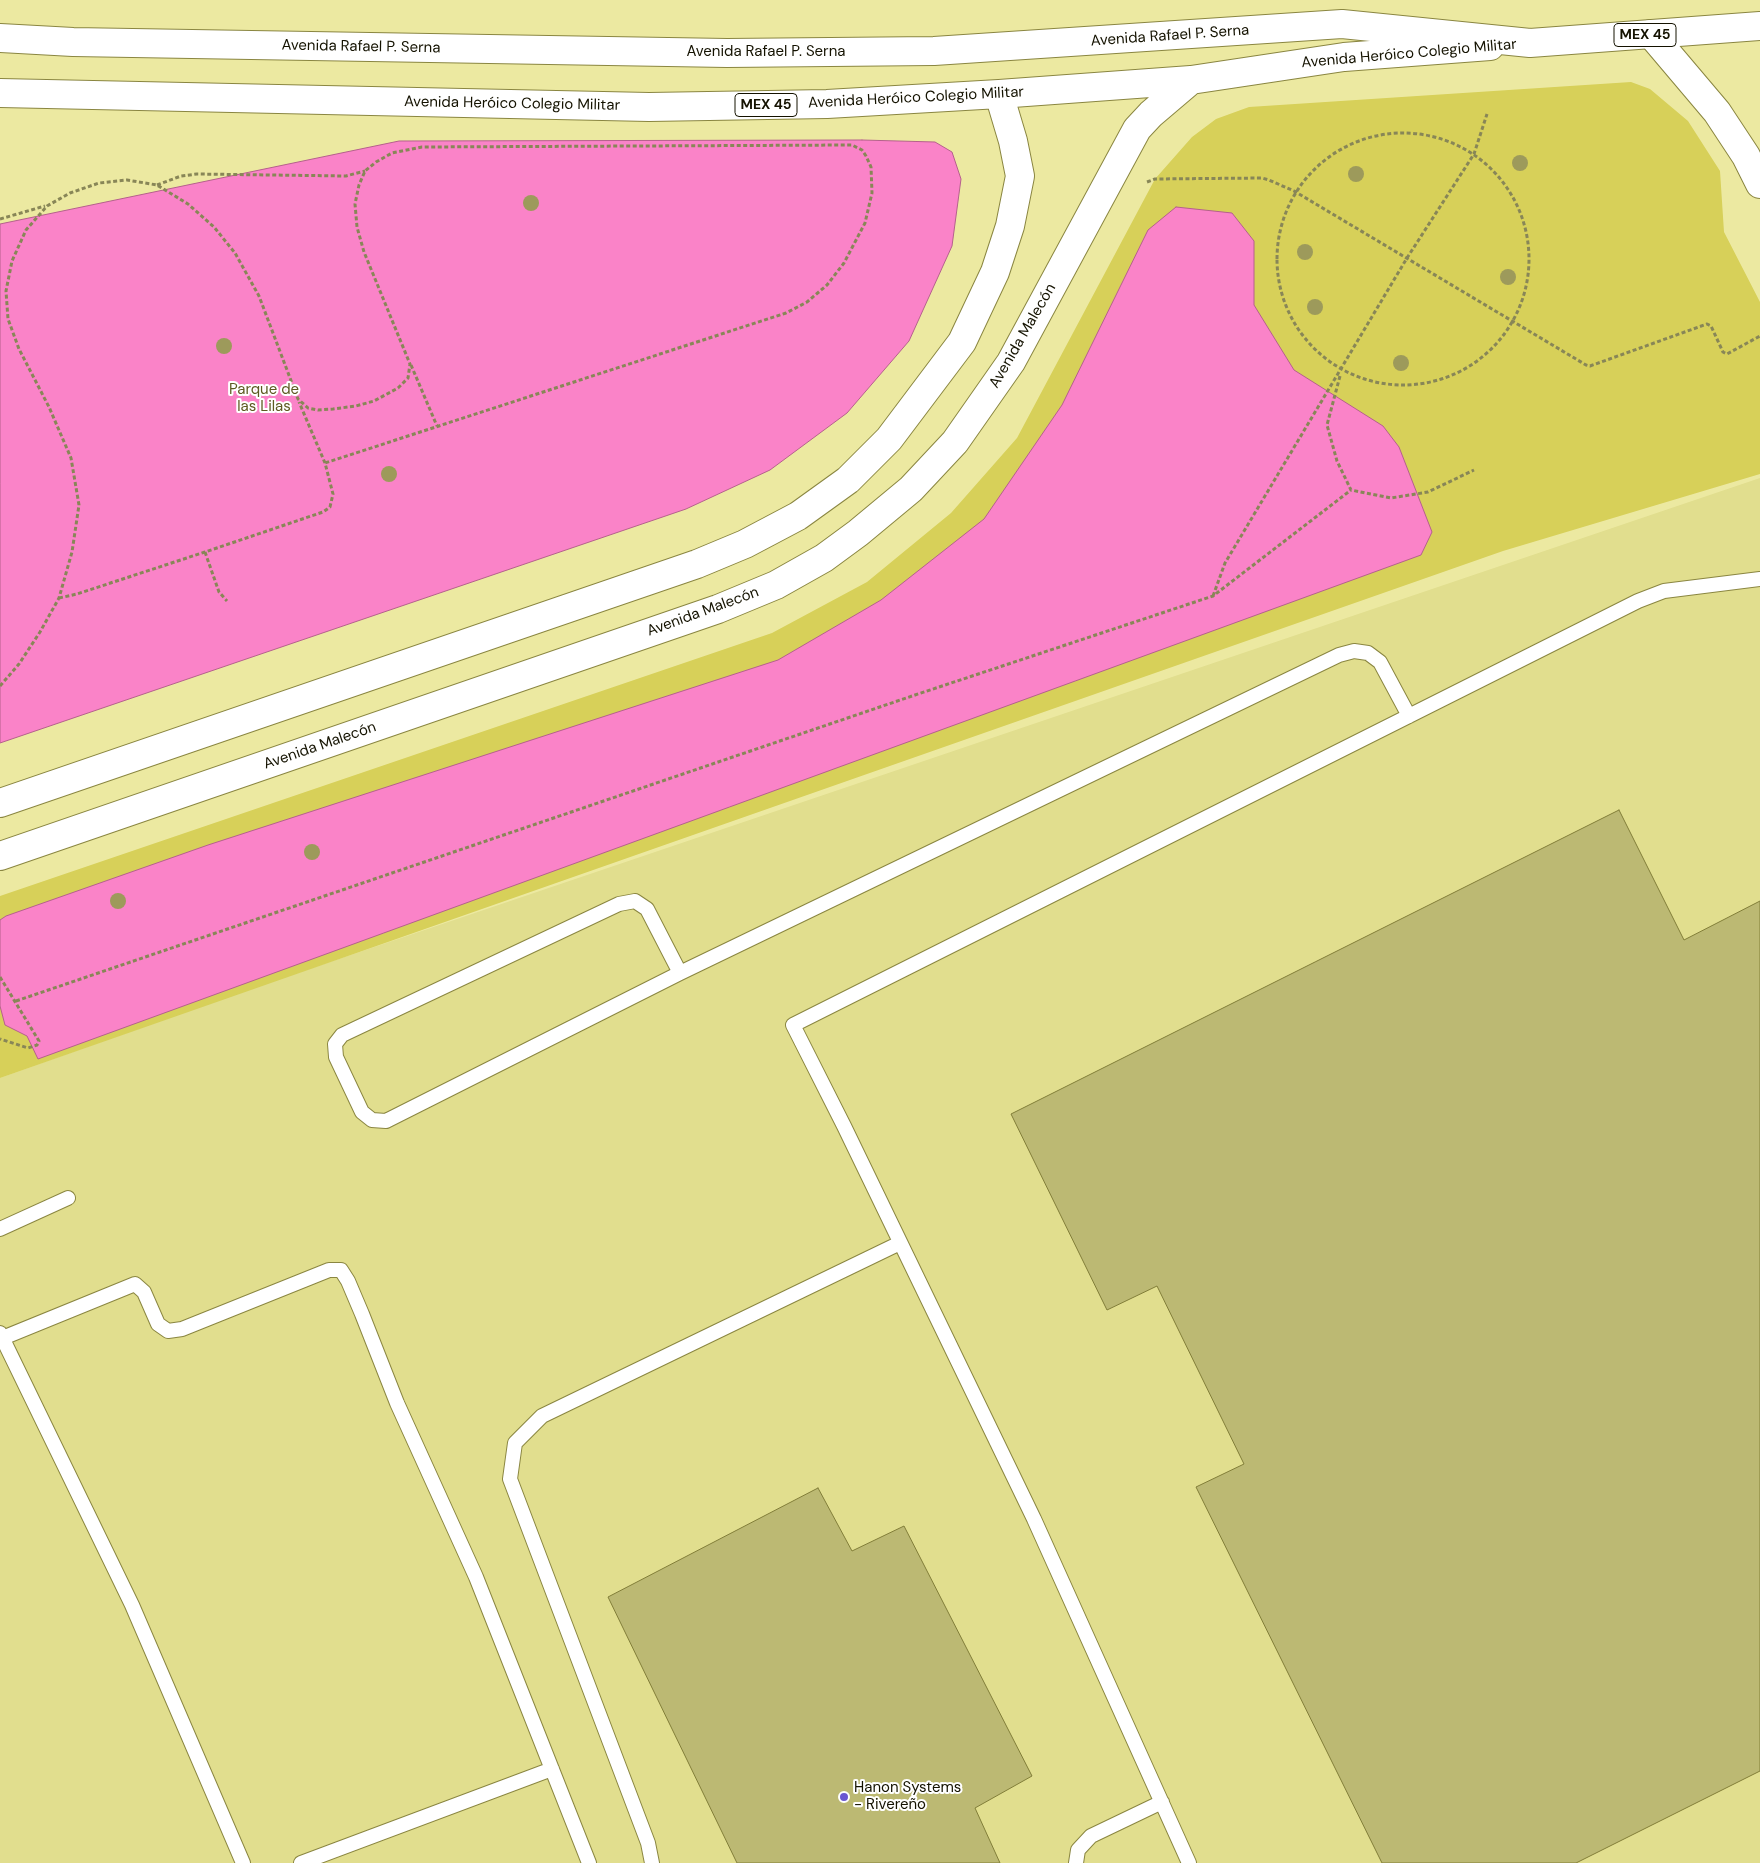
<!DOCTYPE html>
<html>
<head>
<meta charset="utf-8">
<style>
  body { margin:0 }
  canvas { display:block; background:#ece9a1 }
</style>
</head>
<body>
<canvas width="1760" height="1863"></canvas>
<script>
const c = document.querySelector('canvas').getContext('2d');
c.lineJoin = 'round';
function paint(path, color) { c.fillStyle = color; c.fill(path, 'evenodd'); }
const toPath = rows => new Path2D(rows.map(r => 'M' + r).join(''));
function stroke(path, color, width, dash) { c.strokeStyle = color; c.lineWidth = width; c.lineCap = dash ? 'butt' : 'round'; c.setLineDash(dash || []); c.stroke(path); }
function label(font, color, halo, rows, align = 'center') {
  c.font = font + ' "DM Sans",sans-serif'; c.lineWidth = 4; c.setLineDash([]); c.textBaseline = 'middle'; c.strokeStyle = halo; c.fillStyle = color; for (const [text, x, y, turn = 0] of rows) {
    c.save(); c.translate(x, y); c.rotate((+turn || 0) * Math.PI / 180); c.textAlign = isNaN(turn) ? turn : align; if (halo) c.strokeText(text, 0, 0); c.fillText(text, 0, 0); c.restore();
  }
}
const built = toPath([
  [1760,478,1760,1863,0,1863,0,1078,268,983]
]);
const green = toPath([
  [1631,82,1650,89,1688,121,1720,171,1724,232,1760,302,1760,474,1503,551,0,1078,0,896,772,633,867,582,951,513,1017,438,1155,179,1192,137,1216,119,1249,107]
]);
const water = toPath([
  [862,140,935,142,952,152,961,179,952,246,909,341,847,413,770,470,686,509,0,743,0,224,399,141,862,140],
  [1176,207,1232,213,1254,241,1254,305,1294,370,1383,426,1399,447,1432,532,1421,555,38,1059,27,1036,5,1025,0,1006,0,920,6,916,208,845,778,660,881,600,984,519,1062,405,1148,230,1176,207]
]);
const building = toPath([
  [1619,810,1684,940,1760,901,1760,1771,1576,1863,1382,1863,1196,1487,1244,1464,1157,1286,1107,1310,1011,1114,1619,810],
  [818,1488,852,1551,904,1526,1032,1776,975,1808,1000,1863,737,1863,608,1597,818,1488]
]);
const path = toPath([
  '1277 259a126 126 0 1 1 252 0a126 126 0 1 1-252 0Z',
  [1147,182,1155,179,1262,178,1269,180,1294,191,1586,365,1590,366,1707,324,1711,326,1723,352,1727,354,1760,336],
  [157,185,181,176,197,174,346,176,365,171],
  [0,219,45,206],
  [411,365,437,426],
  [1340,376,1327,425,1337,461,1351,490,1391,498,1428,492,1474,470],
  [205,552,219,592,227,601],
  [1213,596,1225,563,1407,258,1474,154,1487,114],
  [59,598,77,594,205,552,323,512,330,507,333,494,325,463,299,402],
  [0,686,19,664,40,632,59,598,72,552,79,505,71,458,49,407,19,349,8,319,6,291,12,261,26,230,47,206,70,193,99,183,127,180,157,185,188,204,214,227,235,253,259,296,298,399,308,408,318,410,333,409,356,406,374,401,398,388,408,378,410,364,364,252,357,227,355,204,359,185,365,171,376,162,392,153,422,147,852,145,862,150,866,156,871,167,872,193,865,223,844,263,827,285,807,302,786,313,325,463],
  [0,977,39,1041,37,1045,28,1048,0,1039],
  [16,1001,915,695,1213,596,1351,490]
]);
const lane = toPath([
  [680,973,647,909,635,901,619,904,342,1035,335,1044,336,1057,362,1112,372,1120,386,1121,680,973,1339,655,1354,651,1368,653,1380,662,1409,716],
  [0,1229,68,1198],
  [0,1333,132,1605,243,1863],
  [0,1339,135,1284,144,1292,158,1324,168,1331,182,1329,329,1270,341,1270,348,1281,362,1314,397,1403,476,1577,589,1863],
  [301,1863,552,1769],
  [652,1863,648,1843,510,1479,515,1443,542,1416,900,1243],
  [1076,1863,1078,1850,1091,1836,1162,1802],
  [1189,1863,1034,1519,844,1126,793,1025,1638,601,1664,591,1760,579]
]);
const secondary = toPath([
  [1651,34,1717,112,1746,156,1760,184]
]);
const primary = toPath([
  [0,93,649,107,827,104,999,94,1191,80,1344,57,1490,46],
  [0,803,697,564,745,544,798,516,848,480,889,439,962,342,995,272,1010,226,1020,176,1013,141,999,94],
  [0,856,718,609,776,585,824,558,858,533,911,489,955,442,1011,362,1137,129,1151,114,1191,80]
]);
const highway = toPath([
  [0,38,73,42,727,53,934,51,1342,24,1530,43,1760,26]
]);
const trees = [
  [1520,163],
  [1356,174],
  [531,203],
  [1305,252],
  [1508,277],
  [1315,307],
  [224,346],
  [1401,363],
  [389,474],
  [312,852],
  [118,901]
];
const markers = [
  [844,1797,5,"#6a57d1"]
];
const shields = [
  [1645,35,62],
  [766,105,62]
];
const shieldNames = [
  ["MEX 45",1645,35],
  ["MEX 45",766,105]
];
const streetNames = [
  ["Avenida Rafael P. Serna",1170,36,-4],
  ["Avenida Rafael P. Serna",361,47,1],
  ["Avenida Rafael P. Serna",766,52],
  ["Avenida Heróico Colegio Militar",1409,54,-5],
  ["Avenida Heróico Colegio Militar",916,98,-3],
  ["Avenida Heróico Colegio Militar",512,104,1],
  ["Avenida Malecón",1023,336,-60],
  ["Avenida Malecón",703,612,-20],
  ["Avenida Malecón",320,746,-19]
];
const parkNames = [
  ["Parque de",264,390],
  ["las Lilas",264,407]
];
const poiNames = [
  ["Hanon Systems",854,1788],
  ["- Rivereño",854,1805]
];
paint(built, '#e1de8e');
paint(green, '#d7d059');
paint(water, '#fa83c8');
stroke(water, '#b5618c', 1);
paint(building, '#bcb973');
stroke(building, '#827e39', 1);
stroke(lane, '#8a8641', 16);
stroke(secondary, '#8a8641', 30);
stroke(primary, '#8a8641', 30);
stroke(highway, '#8a8641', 30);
stroke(path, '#888657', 3, [4, 2.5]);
stroke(lane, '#fff', 14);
stroke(secondary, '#fff', 28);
stroke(primary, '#fff', 28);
stroke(highway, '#fff', 28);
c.fillStyle = '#9d9a5b';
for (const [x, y] of trees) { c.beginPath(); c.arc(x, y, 8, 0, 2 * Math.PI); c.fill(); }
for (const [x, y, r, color] of markers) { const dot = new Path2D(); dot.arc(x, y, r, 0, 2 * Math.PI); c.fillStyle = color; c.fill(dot); stroke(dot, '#fff', 2); }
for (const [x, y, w] of shields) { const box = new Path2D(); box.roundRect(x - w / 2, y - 11.5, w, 23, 4); c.fillStyle = '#fff'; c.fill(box); stroke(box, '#141200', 1); }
label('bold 14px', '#141200', null, shieldNames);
label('15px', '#141200', '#fff', streetNames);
label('15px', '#5d5a21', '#fff', parkNames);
label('15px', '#141200', '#fff', poiNames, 'left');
</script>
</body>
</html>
